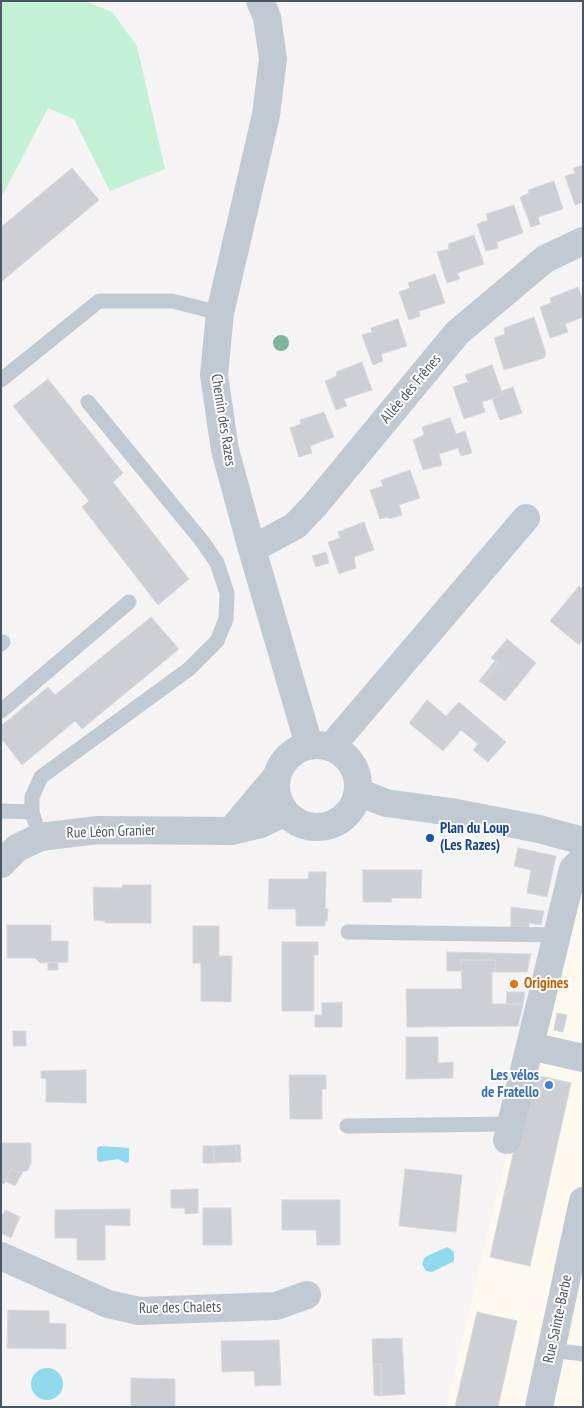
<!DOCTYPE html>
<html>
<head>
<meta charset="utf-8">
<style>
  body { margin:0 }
  #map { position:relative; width:584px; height:1408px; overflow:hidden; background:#f5f3f3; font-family:"PT Sans Narrow",sans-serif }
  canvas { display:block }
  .frame { position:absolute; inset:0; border:2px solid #4a5661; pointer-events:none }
</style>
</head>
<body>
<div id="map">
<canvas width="584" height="1408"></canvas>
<div class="frame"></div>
</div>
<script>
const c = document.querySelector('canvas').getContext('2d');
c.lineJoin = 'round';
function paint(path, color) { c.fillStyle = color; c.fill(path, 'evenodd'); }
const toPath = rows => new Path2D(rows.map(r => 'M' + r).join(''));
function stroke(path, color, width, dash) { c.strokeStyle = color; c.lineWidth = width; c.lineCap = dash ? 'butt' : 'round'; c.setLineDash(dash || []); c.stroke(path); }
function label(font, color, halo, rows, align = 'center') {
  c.font = font + ' "PT Sans Narrow",sans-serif'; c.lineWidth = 4; c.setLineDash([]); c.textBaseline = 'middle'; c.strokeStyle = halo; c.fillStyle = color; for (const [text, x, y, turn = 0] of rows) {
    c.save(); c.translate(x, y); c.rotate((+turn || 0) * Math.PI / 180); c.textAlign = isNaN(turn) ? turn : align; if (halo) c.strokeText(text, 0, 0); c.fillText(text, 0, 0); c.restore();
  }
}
const commercial = toPath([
  [583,866,583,1407,446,1407,511,1137]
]);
const green = toPath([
  [1,1,85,1,112,12,137,46,165,169,110,191,74,119,48,108,1,198]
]);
const water = toPath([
  [100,1146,129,1148,129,1162,126,1163,118,1159,99,1162,97,1159,97,1148],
  [447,1247,454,1252,454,1261,432,1272,426,1271,422,1264,425,1257],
  '31 1384a16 16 0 1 1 32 0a16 16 0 1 1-32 0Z'
]);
const building = toPath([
  [583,165,583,202,575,205,565,176,575,173,573,168,583,165],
  [72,168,99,200,1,282,1,227,72,168],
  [554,181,563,209,538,217,540,224,531,227,520,197,529,193,528,190,554,181],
  [514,205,523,233,497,242,498,248,486,251,477,224,488,220,486,214,514,205],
  [474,235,484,264,457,273,460,279,447,283,437,252,449,249,448,244,474,235],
  [435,274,445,303,419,311,420,316,409,320,399,292,410,288,408,283,435,274],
  [578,287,583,300,583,317,565,324,568,332,550,338,540,307,551,303,550,298,578,287],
  [534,317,546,354,544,358,504,370,494,338,505,334,504,328,534,317],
  [398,319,407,346,381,354,383,361,373,365,362,335,372,332,371,328,398,319],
  [362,362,372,390,344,399,347,406,336,410,325,381,337,376,336,372,362,362],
  [492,365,503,395,482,402,485,412,464,419,453,387,468,382,465,375,492,365],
  [48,379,123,473,113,482,189,579,158,605,82,507,89,501,13,406,48,379],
  [513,387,522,413,500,420,492,399,503,395,501,391,513,387],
  [324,412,334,437,310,446,312,453,299,457,290,428,301,424,300,420,324,412],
  [450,418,456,434,465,431,472,453,461,456,458,448,439,454,442,465,423,470,413,440,424,435,422,427,450,418],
  [410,470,420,498,399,505,402,515,389,519,388,517,380,519,370,490,383,486,381,480,410,470],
  [364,522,374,550,354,557,356,568,339,574,328,542,340,538,338,532,364,522],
  [326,552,329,563,316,567,312,556,326,552],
  [579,586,581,588,583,587,583,639,579,645,550,621,579,586],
  [151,617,179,649,82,729,75,721,22,765,1,738,1,726,48,687,55,695,151,617],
  [507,639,536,663,505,701,482,683,498,663,491,658,507,639],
  [495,661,498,663,482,683,479,681,495,661],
  [427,700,446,716,459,702,506,742,488,762,473,750,478,744,461,730,443,751,409,723,427,700],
  [518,848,556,856,547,897,527,893,531,870,514,866,518,848],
  [363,870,422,870,421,898,391,898,392,902,363,902,363,870],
  [309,872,326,872,325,909,328,909,327,921,325,921,325,926,296,926,296,909,268,909,269,879,308,879,309,872],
  [123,885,151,885,151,923,105,923,105,921,94,920,93,887,122,888,123,885],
  [511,907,544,911,541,925,529,923,529,927,511,927,511,907],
  [7,925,51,925,51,941,68,941,68,962,40,963,35,958,7,958,7,925],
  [193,926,219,926,219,956,232,956,231,1002,201,1001,201,963,193,963,193,926],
  [282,942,318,942,318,955,314,955,314,1011,282,1011,282,942],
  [447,952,531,954,527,972,495,972,495,960,461,960,462,971,447,971,447,952],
  [461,960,495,960,495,972,492,972,492,1004,523,1004,518,1026,407,1027,406,989,462,989,461,960],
  [58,962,58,970,48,970,48,963,58,962],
  [507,992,525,992,523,1004,506,1004,507,992],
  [342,1002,342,1027,315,1027,315,1015,322,1015,322,1003,342,1002],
  [557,1013,567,1015,563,1032,554,1030,557,1013],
  [13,1031,26,1031,26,1046,13,1046,13,1031],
  [406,1037,438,1037,438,1063,453,1062,453,1078,406,1079,406,1037],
  [86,1070,86,1103,46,1102,46,1079,41,1078,41,1071,86,1070],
  [531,1074,571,1083,530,1266,490,1257,531,1074],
  [289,1075,326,1075,326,1089,322,1089,322,1119,290,1119,289,1075],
  [1,1143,31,1143,31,1164,27,1171,16,1172,11,1169,4,1184,1,1183,1,1143],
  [236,1145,240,1145,241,1162,237,1162,236,1145],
  [236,1145,237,1162,214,1163,213,1146,236,1145],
  [203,1146,213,1146,214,1163,203,1163,203,1146],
  [11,1169,16,1172,23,1171,15,1186,5,1181,11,1169],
  [405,1169,462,1175,456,1232,399,1226,405,1169],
  [198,1189,198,1213,185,1214,185,1208,171,1208,171,1190,198,1189],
  [282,1200,340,1200,340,1245,317,1245,316,1230,282,1230,282,1200],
  [203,1208,231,1208,232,1245,203,1245,203,1208],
  [130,1209,130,1226,105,1225,105,1260,77,1260,77,1238,55,1238,55,1210,130,1209],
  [5,1210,20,1217,11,1238,1,1233,1,1214,3,1215,5,1210],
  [8,1310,49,1311,49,1323,66,1324,66,1349,7,1348,8,1310],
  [477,1312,517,1321,498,1407,455,1407,477,1312],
  [402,1338,405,1394,381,1396,381,1364,373,1365,372,1339,402,1338],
  [279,1340,281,1385,255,1386,254,1371,222,1372,221,1341,279,1340],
  [381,1364,381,1396,374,1395,373,1365,381,1364],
  [131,1378,175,1379,175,1407,131,1407,131,1378]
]);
const service = toPath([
  [1,380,99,301,172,301,220,313],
  [1,644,3,642],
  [1,711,129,602],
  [1,811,32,812],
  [40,837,32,812,32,797,41,777,189,669,217,641,226,619,227,593,217,563,202,541,88,402],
  [348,932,557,935],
  [347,1126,511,1124],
  [551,1350,583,1354]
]);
const minor = toPath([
  [252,549,295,526,315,505,457,333,545,259,583,241],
  [331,747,526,518],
  [231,831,276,777],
  [1,864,17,848,40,837,98,830,231,831,261,824,285,812],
  [530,1046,583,1058],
  [507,1140,573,869,583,859],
  [1,1256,108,1304,139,1311,276,1306,307,1295],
  [539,1407,583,1201]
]);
const tertiary = toPath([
  [260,1,267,17,273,59,266,115,220,313,214,375,225,450,252,549,309,745],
  '276 786a41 41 0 1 1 82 0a41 41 0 1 1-82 0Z',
  [358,792,386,803,451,812,539,829,583,841]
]);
const trees = [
  [281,343]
];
const markers = [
  [430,838,5,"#1a4fb4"],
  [514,984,5,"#e8710a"],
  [549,1085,5,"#3f7fe0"]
];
const streetNames = [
  ["Allée des Frênes",411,389,-50],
  ["Chemin des Razes",223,420,81],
  ["Rue Léon Granier",111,832,-2],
  ["Rue des Chalets",180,1308,-1],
  ["Rue Sainte-Barbe",558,1319,-78]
];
const transitNames = [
  ["Plan du Loup",440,829],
  ["(Les Razes)",440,846]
];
const foodNames = [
  ["Origines",524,984]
];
const shopNames = [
  ["Les vélos",539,1076],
  ["de Fratello",539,1093]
];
paint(commercial, '#fdf9ef');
paint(green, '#c3f1d5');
paint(water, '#90daee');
paint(building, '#cdcfd5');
stroke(building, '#d7d9de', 1);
stroke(service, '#c1cad2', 15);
stroke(minor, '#c1cad2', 28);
stroke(tertiary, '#c1cad2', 28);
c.fillStyle = '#7bb799';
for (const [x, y] of trees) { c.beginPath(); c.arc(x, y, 8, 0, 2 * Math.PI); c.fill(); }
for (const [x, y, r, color] of markers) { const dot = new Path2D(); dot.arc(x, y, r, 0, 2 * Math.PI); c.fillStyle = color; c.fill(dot); stroke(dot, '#fff', 2); }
label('15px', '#4a5661', '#fff', streetNames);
label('bold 15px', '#164399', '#fff', transitNames, 'left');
label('bold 15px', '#c56008', '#fff', foodNames, 'left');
label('bold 15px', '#366cbe', '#fff', shopNames, 'right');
</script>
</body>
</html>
